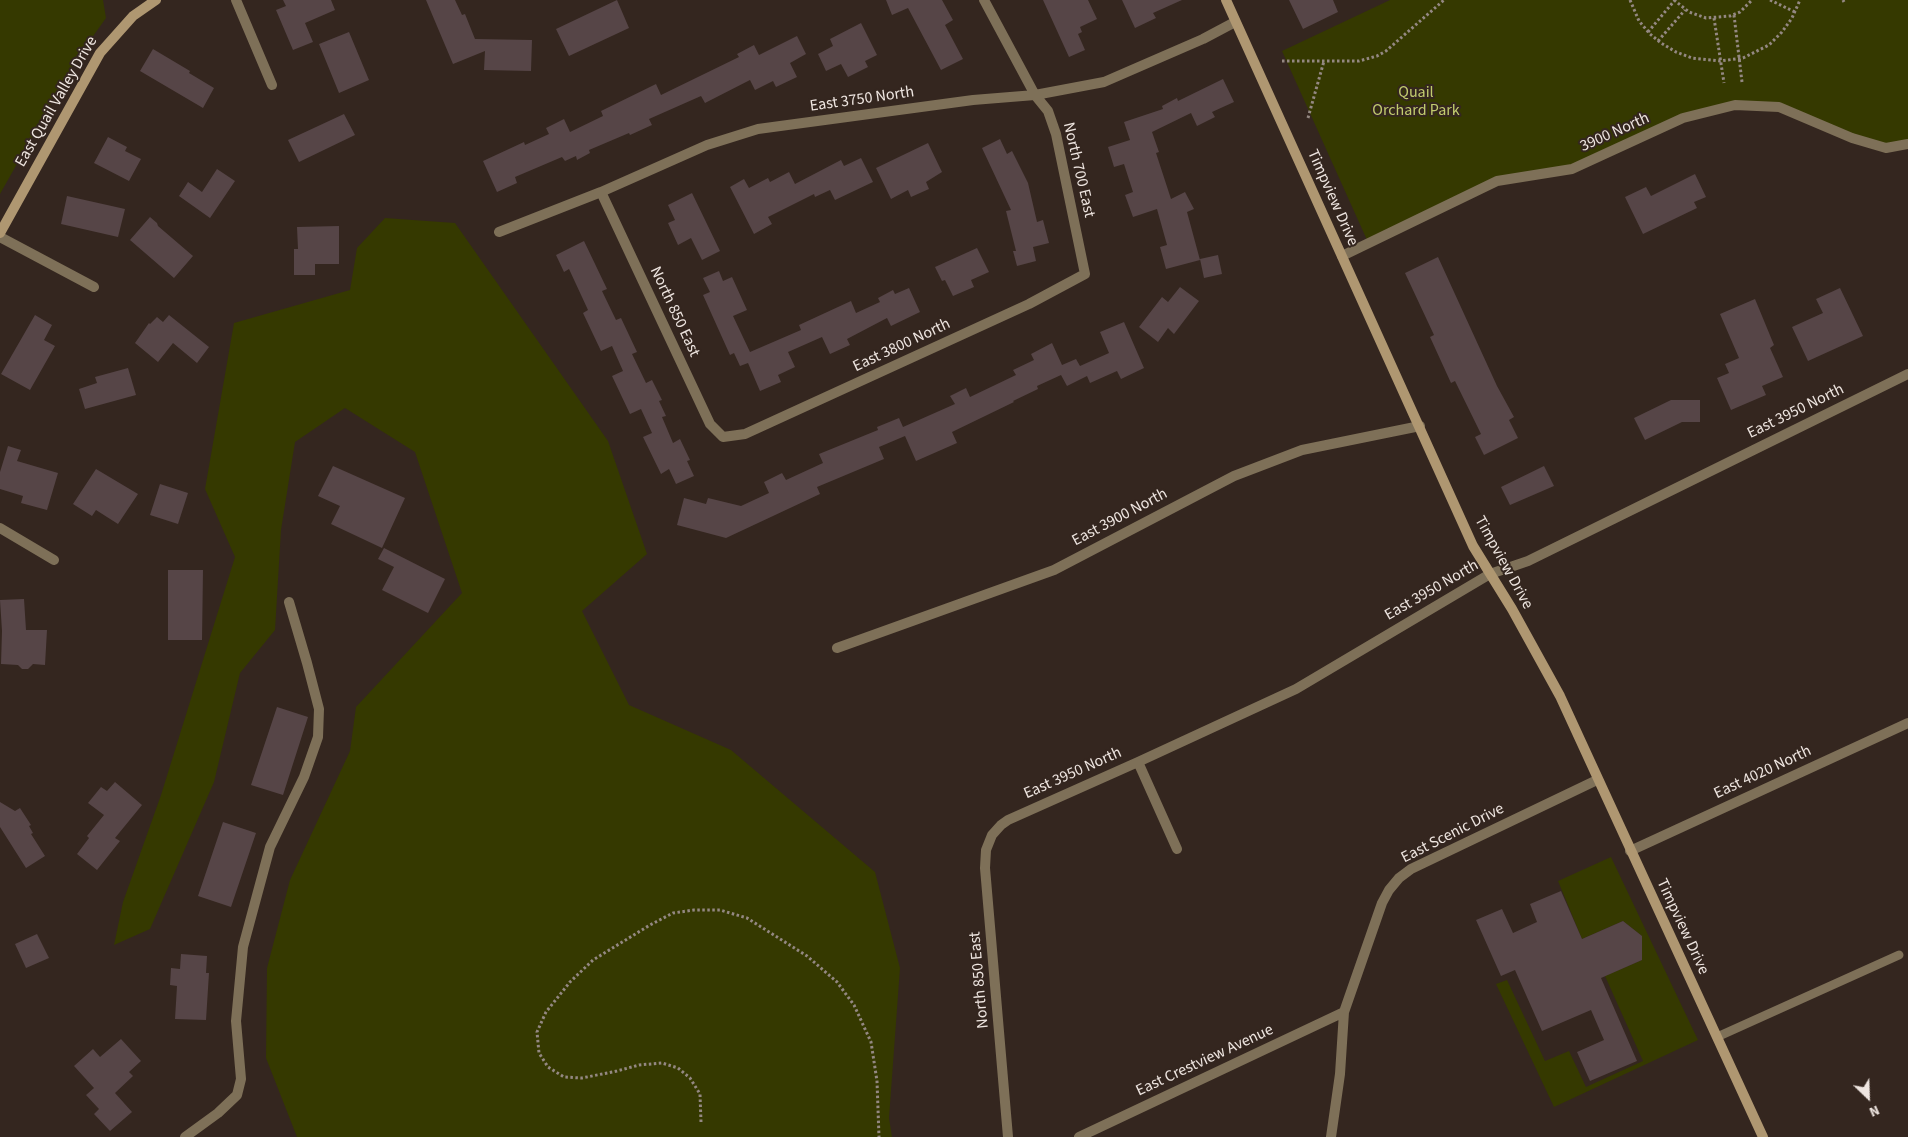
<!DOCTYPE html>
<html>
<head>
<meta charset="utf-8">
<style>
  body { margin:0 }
  #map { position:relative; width:1908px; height:1137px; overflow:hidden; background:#34261f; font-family:"Source Sans 3",sans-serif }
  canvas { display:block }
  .north { position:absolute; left:1843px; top:1072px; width:50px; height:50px; -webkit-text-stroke:4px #34261f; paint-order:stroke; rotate:156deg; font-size:14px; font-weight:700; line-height:20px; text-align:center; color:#eee5e0 }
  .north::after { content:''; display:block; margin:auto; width:18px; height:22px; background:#eee5e0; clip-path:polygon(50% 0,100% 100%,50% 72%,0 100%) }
</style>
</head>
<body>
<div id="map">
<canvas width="1908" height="1137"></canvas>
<div class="north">N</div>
</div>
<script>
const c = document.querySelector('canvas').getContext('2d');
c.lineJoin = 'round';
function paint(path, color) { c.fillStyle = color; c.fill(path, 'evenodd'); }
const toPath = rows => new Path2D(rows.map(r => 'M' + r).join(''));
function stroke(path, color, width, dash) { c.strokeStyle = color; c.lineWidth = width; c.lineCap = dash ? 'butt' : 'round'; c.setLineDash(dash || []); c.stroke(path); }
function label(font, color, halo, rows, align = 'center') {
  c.font = font + ' "Source Sans 3",sans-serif'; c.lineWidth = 4; c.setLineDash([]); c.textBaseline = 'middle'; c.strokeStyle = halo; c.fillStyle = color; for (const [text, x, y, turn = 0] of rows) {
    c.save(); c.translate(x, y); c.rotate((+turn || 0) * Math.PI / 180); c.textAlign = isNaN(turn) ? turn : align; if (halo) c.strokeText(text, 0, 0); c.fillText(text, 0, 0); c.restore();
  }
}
const green = toPath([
  [0,0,103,0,106,18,74,63,0,194],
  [1390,0,1908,0,1908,140,1884,144,1851,133,1778,104,1734,102,1571,165,1494,178,1367,240,1282,51],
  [385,218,455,223,608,441,647,554,582,611,629,705,731,750,875,872,900,968,889,1118,892,1137,297,1137,266,1058,267,968,290,880,350,751,356,707,462,593,415,452,345,408,295,442,281,530,275,630,240,673,214,782,150,929,114,945,123,902,161,795,235,557,205,489,234,323,350,290,357,248],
  [1611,857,1698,1040,1554,1107,1496,984,1507,980,1545,1061,1569,1051,1586,1087,1643,1061,1605,976,1642,960,1642,936,1623,921,1582,939,1558,881]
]);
const building = toPath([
  [283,0,331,0,335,10,305,23,313,42,293,50,276,10,286,6],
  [426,0,455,0,462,15,465,14,475,39,532,40,531,71,484,70,485,51,453,64],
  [617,0,629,28,569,56,556,29],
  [886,0,942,0,953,20,945,25,963,59,941,70,908,8,892,15],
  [1043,0,1088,0,1097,19,1080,27,1082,32,1078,34,1085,50,1069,57],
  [1122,0,1182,0,1153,13,1156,18,1135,28],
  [1289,0,1333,0,1338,12,1303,29],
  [861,23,877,55,865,61,868,67,848,77,841,64,826,71,818,54,833,46,830,39],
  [349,32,369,80,339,93,319,44],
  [797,36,806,54,790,63,797,77,776,87,773,81,755,90,750,80,705,103,701,96,649,119,652,125,630,135,629,133,589,150,590,153,577,160,576,156,565,161,562,157,515,177,517,183,497,192,483,161,524,142,525,145,549,134,546,128,564,119,570,132,603,116,601,111,656,84,661,95,739,57,737,54,754,45,759,55],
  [153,49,190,71,189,73,214,88,203,108,140,71],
  [1223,79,1234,102,1212,112,1215,117,1197,126,1191,113,1152,132,1159,152,1156,153,1171,199,1185,192,1194,209,1187,212,1200,260,1166,269,1160,247,1167,245,1157,209,1133,217,1125,195,1133,192,1124,164,1114,167,1108,147,1130,140,1124,122,1163,109,1162,106,1177,98,1178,101],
  [344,114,355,135,299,162,288,140],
  [108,137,127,147,125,151,141,159,129,181,94,163],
  [1000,139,1007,154,1012,151,1028,183,1037,222,1043,220,1049,243,1033,247,1036,261,1017,266,1013,251,1016,251,1006,211,1011,210,982,148],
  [928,143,942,172,926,182,929,189,911,197,908,190,891,199,876,168],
  [861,158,873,182,835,200,830,190,815,197,814,194,768,217,772,224,754,234,730,187,744,179,749,188,768,178,770,182,789,172,795,184,841,160,844,166],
  [217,169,235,181,210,218,179,196,188,182,202,192],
  [1695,174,1706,197,1694,202,1697,208,1643,234,1625,197,1646,187,1651,196],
  [692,193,720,251,702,260,691,238,678,245,668,223,675,220,668,205],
  [67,196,125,209,118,237,61,224],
  [150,217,157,223,158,226,193,256,174,278,130,240],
  [339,226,339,264,315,264,315,275,294,275,294,249,298,249,297,227],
  [584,241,607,289,602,291,616,320,621,318,637,352,632,354,646,383,652,380,662,400,659,401,666,416,662,417,673,443,680,439,690,460,687,461,694,476,676,484,669,469,661,474,643,437,652,433,641,409,630,414,612,376,623,371,612,346,601,351,583,313,588,310,569,269,564,272,556,255],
  [977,248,989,272,971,280,974,287,953,296,945,280,942,281,935,267],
  [1218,255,1222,274,1204,278,1200,259],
  [1438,257,1497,386,1514,417,1509,420,1518,438,1484,455,1475,437,1481,434,1455,381,1451,383,1430,337,1434,335,1405,273],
  [719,271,723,281,732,277,747,310,733,316,750,352,801,330,799,325,851,301,856,313,880,302,878,298,893,290,895,294,909,288,920,312,891,326,887,318,847,339,850,345,830,354,822,337,788,352,795,367,778,375,781,382,760,391,748,363,740,366,734,353,730,355,703,295,710,292,703,278],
  [1180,287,1199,301,1174,334,1168,328,1158,342,1139,327,1162,297,1168,302],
  [1840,288,1863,336,1808,361,1792,327,1823,313,1816,299],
  [1755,299,1774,345,1770,348,1783,377,1762,386,1766,395,1731,410,1717,378,1729,373,1725,364,1739,358,1720,314],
  [35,315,52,325,44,340,55,346,30,390,1,374],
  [169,315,209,347,197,363,173,343,158,362,135,343,149,323,150,324,157,317,163,322],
  [1124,322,1144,368,1121,379,1117,371,1090,383,1087,376,1067,386,1061,375,1037,386,1038,389,1013,401,1014,402,952,432,957,443,916,461,905,436,879,447,884,459,817,487,820,494,726,538,677,525,684,498,706,504,708,498,741,506,769,493,764,482,782,473,786,480,823,463,819,454,878,430,877,427,899,418,903,427,955,404,950,396,966,388,970,397,1016,375,1013,370,1034,360,1031,354,1052,343,1062,365,1076,359,1080,366,1109,353,1100,332],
  [128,368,136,395,85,409,79,389,97,383,95,377],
  [1671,400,1700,400,1700,422,1682,422,1645,440,1634,418],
  [8,446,21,450,17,461,58,473,47,510,21,503,23,496,0,489,0,472],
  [333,466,405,498,382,548,331,524,340,506,318,496],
  [1544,466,1554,486,1510,505,1501,487],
  [96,469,138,494,118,524,96,510,92,516,73,504],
  [160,484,188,493,178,524,150,515],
  [384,548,445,579,428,613,382,590,394,567,378,559],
  [168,570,203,570,202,640,168,640],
  [24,599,26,630,47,630,45,665,33,664,28,669,22,669,18,665,1,664,2,631,0,600],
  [277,707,308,717,283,795,251,785],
  [115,782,142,805,115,838,120,841,97,870,77,854,89,838,87,836,104,815,88,803,101,787,107,791],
  [0,802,15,811,20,808,31,825,29,826,33,833,31,834,45,856,26,868,0,827],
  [223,822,256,833,231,907,198,896],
  [1561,891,1582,939,1623,921,1642,936,1642,960,1601,978,1637,1061,1590,1081,1577,1052,1604,1040,1591,1010,1542,1031,1515,970,1501,976,1476,920,1502,909,1513,933,1537,922,1530,904],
  [37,934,49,958,26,968,15,944],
  [181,954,207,956,206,973,209,973,206,1020,175,1019,177,986,170,985,171,968,180,969],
  [121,1039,141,1061,129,1072,133,1076,115,1093,132,1112,110,1131,94,1114,99,1109,86,1095,94,1088,74,1066,93,1049,100,1057]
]);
const path = toPath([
  [1630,0,1639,21,1650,34,1661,43,1676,52,1692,58,1720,61,1743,58,1769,45,1782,32,1792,18,1800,0],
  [1674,0,1689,12,1706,18,1730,16,1740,12,1752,0],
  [1770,0,1795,12],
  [1843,0,1844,2],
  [1734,15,1742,82],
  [1714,18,1724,83],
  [1648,32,1675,0],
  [1658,41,1685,10],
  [1282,61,1359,61,1377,56,1386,51,1444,0],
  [1308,118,1324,61],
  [701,1122,700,1094,690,1078,678,1068,662,1063,639,1065,617,1071,582,1078,564,1077,548,1067,539,1053,537,1032,546,1012,570,982,593,960,650,925,673,913,694,910,720,910,747,918,807,956,837,982,854,1005,871,1042,877,1081,879,1137]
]);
const lane = toPath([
  [1717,1037,1899,955]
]);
const street = toPath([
  [236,0,272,85],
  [601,192,710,424,723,437,745,434,1029,304,1085,274,1056,134,1048,111,1035,95,984,0],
  [499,232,601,192,707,145,758,129,973,100,1035,95,1104,82,1203,39,1235,22],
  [0,237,94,287],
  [1342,256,1497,181,1572,169,1683,118,1735,105,1779,107,1852,138,1886,148,1908,144],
  [0,528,54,560],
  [837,648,1054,570,1234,476,1302,450,1420,426],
  [1138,762,1177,849],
  [1630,851,1908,723],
  [185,1137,218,1113,237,1095,241,1079,236,1021,243,947,270,847,304,777,318,737,319,709,307,663,289,602],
  [1008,1137,985,868,986,850,992,835,1001,825,1008,820,1138,762,1296,689,1490,574,1528,561,1908,374],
  [1079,1137,1344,1012],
  [1331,1137,1340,1074,1344,1012,1382,903,1389,890,1399,878,1411,869,1597,780]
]);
const secondary = toPath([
  [1226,0,1473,546,1512,609,1560,696,1763,1137],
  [0,233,100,53,133,16,156,0]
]);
const parkNames = [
  ["Quail",1416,93],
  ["Orchard Park",1416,111]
];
const streetNames = [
  ["East 3750 North",862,100,-8],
  ["East Quail Valley Drive",57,102,-60],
  ["3900 North",1615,133,-24],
  ["North 700 East",1078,170,77],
  ["Timpview Drive",1332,198,66],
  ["North 850 East",674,312,65],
  ["East 3800 North",902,346,-25],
  ["East 3950 North",1796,412,-26],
  ["East 3900 North",1120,518,-28],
  ["Timpview Drive",1503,563,61],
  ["East 3950 North",1432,591,-30],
  ["East 4020 North",1763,773,-25],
  ["East 3950 North",1073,774,-24],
  ["East Scenic Drive",1453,834,-27],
  ["Timpview Drive",1682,927,65],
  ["North 850 East",980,980,-95],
  ["East Crestview Avenue",1205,1061,-25]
];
paint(green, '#353900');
paint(building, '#564547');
stroke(path, '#948882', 3, [2.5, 2.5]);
stroke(lane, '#7e7058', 9);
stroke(street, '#7e7058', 10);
stroke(secondary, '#af9771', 10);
label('16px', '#c2cc6f', '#34261f', parkNames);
label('16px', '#eee5e0', '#34261f', streetNames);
</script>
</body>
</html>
